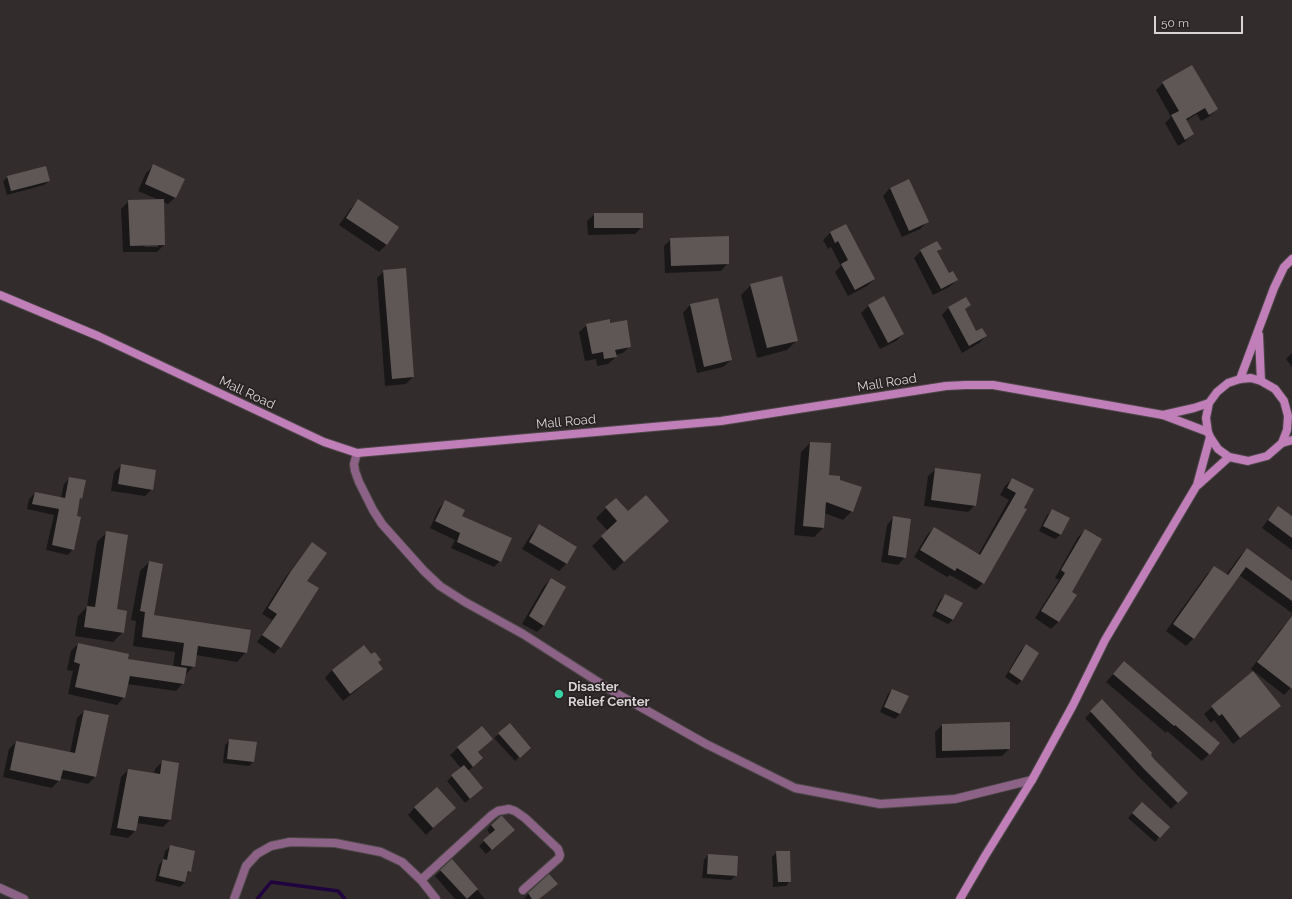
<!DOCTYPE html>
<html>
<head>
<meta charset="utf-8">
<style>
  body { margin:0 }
  #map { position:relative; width:1292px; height:899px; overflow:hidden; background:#322c2d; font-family:Raleway,sans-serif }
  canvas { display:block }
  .scale { position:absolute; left:1154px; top:16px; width:89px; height:18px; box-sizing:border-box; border:2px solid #d8d4d5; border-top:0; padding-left:5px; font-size:12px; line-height:14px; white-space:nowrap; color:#d8d4d5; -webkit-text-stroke:3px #282223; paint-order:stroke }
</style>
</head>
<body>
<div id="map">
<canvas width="1292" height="899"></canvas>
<div class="scale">50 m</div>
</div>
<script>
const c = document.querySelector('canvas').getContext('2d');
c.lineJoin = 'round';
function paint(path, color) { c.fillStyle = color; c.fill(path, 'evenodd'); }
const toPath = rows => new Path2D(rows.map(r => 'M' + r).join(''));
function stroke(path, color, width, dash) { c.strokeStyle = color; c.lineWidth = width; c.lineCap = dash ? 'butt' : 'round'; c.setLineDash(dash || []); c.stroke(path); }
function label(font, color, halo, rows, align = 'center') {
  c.font = font + ' Raleway,sans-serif'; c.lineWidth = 3.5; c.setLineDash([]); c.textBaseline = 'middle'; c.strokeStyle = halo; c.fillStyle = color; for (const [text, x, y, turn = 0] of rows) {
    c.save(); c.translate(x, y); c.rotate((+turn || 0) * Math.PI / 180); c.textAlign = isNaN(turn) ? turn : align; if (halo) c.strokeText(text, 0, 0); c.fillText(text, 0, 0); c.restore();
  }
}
const shadow = toPath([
  [1163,83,1217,109,1210,116,1201,121,1197,114,1186,121,1193,134,1186,141,1178,146,1165,123,1171,117,1156,90],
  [153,166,176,197,168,204,163,202,164,245,157,252,123,252,121,209,129,201,159,200,138,191,146,173],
  [144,245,158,245,158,247,145,247],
  [8,177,49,181,44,185,7,195,3,181],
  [909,180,927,222,920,229,902,237,883,196,890,188],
  [358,201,398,227,386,245,379,252,339,225,351,208],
  [595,214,642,227,635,234,588,235,587,221],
  [845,225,874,279,867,286,848,296,835,272,841,266,831,247,828,249,823,240,830,233],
  [671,239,728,263,721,271,665,273,664,246],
  [940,249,937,252,948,274,957,280,949,287,933,295,914,258,921,251],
  [405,270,413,377,406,384,385,386,377,278,384,271],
  [751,285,797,340,787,350,757,358,741,295],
  [690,305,731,360,723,367,697,373,683,313],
  [970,305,964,310,976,332,986,336,979,343,962,353,942,315,949,307],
  [868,306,903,334,896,341,880,349,861,313],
  [587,325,630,346,623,353,615,355,616,357,608,364,597,366,596,359,585,361,579,332],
  [1292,353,1292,367,1286,359],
  [810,443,827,475,839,480,852,511,843,520,824,513,823,528,814,537,794,535,801,452],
  [122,465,152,489,145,496,111,491,114,472],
  [936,469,975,505,968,512,924,506,928,476],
  [70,478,81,498,79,500,76,517,73,549,68,555,46,550,54,515,27,509,29,499,35,493,61,498,64,484],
  [1012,479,1033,490,983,583,976,590,950,575,947,577,914,557,927,535,934,528,978,555,1009,500,1000,495,1005,486],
  [445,502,461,516,500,561,494,567,451,548,455,540,430,528,439,508],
  [606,508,628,513,658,530,614,571,592,546,608,531,596,518],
  [1279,508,1292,518,1292,550,1262,528,1271,515],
  [1052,510,1068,518,1060,535,1055,539,1039,531,1047,515],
  [894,517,905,557,898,565,881,562,887,525],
  [539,526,576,548,566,564,559,571,522,549,532,533],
  [1085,530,1071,592,1059,621,1051,629,1035,618,1059,580,1055,578,1078,537],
  [107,532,115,610,123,632,113,642,75,636,78,616,87,607,97,542],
  [312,543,306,581,318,588,280,647,274,654,257,642,272,620,262,614,285,578,306,550],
  [1247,549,1292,582,1292,613,1239,575,1194,638,1186,646,1166,631,1207,574,1215,567,1226,575,1240,556],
  [149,562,152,616,246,652,237,662,196,655,194,666,184,676,183,683,176,691,127,684,124,697,117,705,68,694,73,671,67,670,71,651,78,644,127,660,173,667,175,652,133,646,136,621,131,620,140,571],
  [551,579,544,625,537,632,522,624,544,586],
  [945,595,953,620,948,624,932,616,940,600],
  [1288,622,1292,625,1292,687,1284,695,1251,669,1281,629],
  [1026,645,1022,680,1017,685,1005,677,1021,650],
  [377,663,382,669,374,676,343,701,325,678,332,670],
  [1117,670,1209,754,1202,761,1167,731,1166,733,1106,682],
  [1253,672,1279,706,1272,713,1233,744,1214,720,1211,723,1204,714],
  [892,690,907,696,900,714,895,719,880,712,888,694],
  [1102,701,1150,755,1187,793,1171,809,1137,775,1085,718],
  [84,711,108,716,95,777,88,784,60,778,59,780,52,788,3,777,9,749,16,742,70,753,77,718],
  [942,725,1009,749,1002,756,936,758,935,732],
  [482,727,492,739,477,753,475,765,468,771,477,793,465,803,447,781,461,768,450,755],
  [499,734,525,752,515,761,494,738],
  [230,740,254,761,249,766,223,763,225,745],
  [162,762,170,820,163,827,137,823,135,831,128,838,110,835,121,777,128,770,154,774,155,769],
  [1142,803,1168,827,1155,842,1128,818],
  [415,807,447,815,426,835,408,815],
  [491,825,509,834,486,854,479,846,491,835,487,830],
  [170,847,190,871,186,876,185,882,180,887,155,881,159,865,163,860,165,851],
  [777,852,790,881,786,886,773,887,772,857],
  [708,855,736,875,731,880,702,878,704,860],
  [452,861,485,899,455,899,435,876],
  [549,875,539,899,524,899,528,894]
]);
const stream = toPath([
  [257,899,271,882,338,891,345,899]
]);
const building = toPath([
  [1192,65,1218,109,1209,115,1205,108,1186,119,1194,134,1185,140,1171,115,1179,111,1162,82],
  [153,164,185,179,176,198,145,184],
  [46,166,50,181,11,191,7,176],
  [909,179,929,222,909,231,890,188],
  [164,199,165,245,130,246,128,200],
  [358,199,399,227,387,245,346,218],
  [594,213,643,213,643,228,594,228],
  [846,224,875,279,855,290,841,264,848,260,838,241,835,243,830,232],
  [729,236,729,264,671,266,670,238],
  [937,241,942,249,937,251,949,273,953,271,958,280,941,289,920,250],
  [406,268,414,377,392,379,383,270],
  [782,276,798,341,767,348,750,284],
  [884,296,904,334,888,343,868,305],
  [966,297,971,305,965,309,976,331,982,328,987,336,969,346,948,307],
  [718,298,732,360,704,367,690,304],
  [610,319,610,323,627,320,631,347,615,350,617,357,604,359,603,352,592,354,586,324],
  [810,442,831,443,829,475,840,476,840,480,862,487,853,512,826,502,824,528,803,526],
  [121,464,156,470,153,490,118,484],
  [935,468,981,474,976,506,931,500],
  [69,477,86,480,82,499,80,498,77,516,81,517,74,550,52,545,59,509,32,504,35,492,65,498],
  [1012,478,1034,489,1024,508,1027,509,984,584,957,568,955,571,920,550,934,527,980,555,1016,493,1007,488],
  [646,495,669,521,624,562,601,536,617,521,605,507,616,498,628,511],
  [445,500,465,510,462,516,512,538,501,562,457,542,460,533,435,521],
  [1278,506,1292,516,1292,538,1268,520],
  [1052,509,1070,518,1061,535,1043,526],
  [893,516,911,519,906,558,888,555],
  [539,524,577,547,567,564,529,542],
  [1085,529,1102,539,1072,592,1077,595,1059,622,1041,611,1065,573,1061,570],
  [106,531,128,535,117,609,127,611,124,633,84,627,87,606,95,607],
  [312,542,327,553,307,581,319,588,281,648,262,635,277,614,268,608,291,571],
  [1247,548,1292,581,1292,601,1246,567,1194,639,1173,624,1214,566,1228,575],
  [149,561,163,564,154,615,251,630,247,653,198,646,195,667,181,665,184,643,142,637,145,612,140,611],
  [551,578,566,587,544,626,529,616],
  [945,594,963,603,953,620,936,611],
  [1292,616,1292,689,1257,662],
  [78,643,129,654,128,659,187,668,184,684,130,676,125,698,75,687,80,664,74,662],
  [1026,644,1039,653,1022,681,1009,672],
  [364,645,371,654,375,652,381,660,378,662,383,669,350,694,332,670],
  [1124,661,1220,743,1210,755,1175,725,1174,726,1113,674],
  [1253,671,1281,706,1240,738,1222,714,1219,716,1211,706],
  [892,689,909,696,900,714,884,707],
  [1102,699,1152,753,1151,755,1154,759,1188,793,1178,803,1144,769,1090,711],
  [84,710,109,715,96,777,63,770,60,781,10,770,16,741,75,753],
  [1010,722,1010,749,942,751,942,724],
  [510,723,531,748,520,758,498,733],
  [482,726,493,739,478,752,483,758,473,767,457,747],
  [229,739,257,742,254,762,227,759],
  [162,760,179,763,171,820,139,816,136,831,117,828,128,769,160,774],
  [464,765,483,788,470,799,451,775],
  [437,787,456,808,433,828,414,807],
  [1142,802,1170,827,1160,838,1132,813],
  [501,816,502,816,515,830,492,850,483,840,495,830,491,825],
  [170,845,195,851,191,872,188,871,185,882,159,876,163,859,167,860],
  [776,851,790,851,791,882,778,882],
  [708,854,738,856,737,876,707,874],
  [452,859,478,889,467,899,440,870],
  [549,874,558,884,539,899,532,899,528,893]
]);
const street = toPath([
  [357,453,354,464,355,471,359,482,373,510,382,524,424,571,440,586,465,602,523,634,614,692,706,744,795,788,880,804,955,799,1032,780],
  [421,880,492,815,498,811,509,809,515,811,525,818,558,849,560,855,559,858,523,890],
  [0,888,24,899],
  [234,899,246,866,257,854,271,846,290,842,335,843,381,852,402,862,421,880,436,899]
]);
const secondary = toPath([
  [0,295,98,336,324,442,357,453,721,421,946,386,966,385,993,385,1163,415,1208,432],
  [1259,335,1261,381],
  [1240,379,1274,288,1284,267,1292,259],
  [1163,415,1194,408,1209,403],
  [1282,443,1287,430,1288,416,1284,401,1275,389,1261,381,1251,378,1240,379,1228,383,1217,392,1209,403,1206,418,1208,432,1210,437,1218,449,1229,457,1248,461,1267,456,1282,443,1292,440],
  [1198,485,1229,457],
  [960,899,985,856,1032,780,1073,705,1105,640,1197,485,1210,437]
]);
const markers = [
  [559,694,5,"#39d4a5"]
];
const streetNames = [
  ["Mall Road",887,383,-9],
  ["Mall Road",247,393,25],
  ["Mall Road",566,422,-5]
];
const poiNames = [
  ["Disaster",568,687],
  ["Relief Center",568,702]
];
paint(shadow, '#0007');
stroke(stream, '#20043f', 3.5);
paint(building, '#5e5756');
stroke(street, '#4d4748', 10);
stroke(secondary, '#4d4748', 10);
stroke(street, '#8c6386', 8);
stroke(secondary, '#c17fb9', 8);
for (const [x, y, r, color] of markers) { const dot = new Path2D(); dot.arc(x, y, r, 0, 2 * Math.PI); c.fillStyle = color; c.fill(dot); stroke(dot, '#282223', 1.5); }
label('13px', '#d8d4d5', '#282223', streetNames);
label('bold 13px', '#d8d4d5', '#282223', poiNames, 'left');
</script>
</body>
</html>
